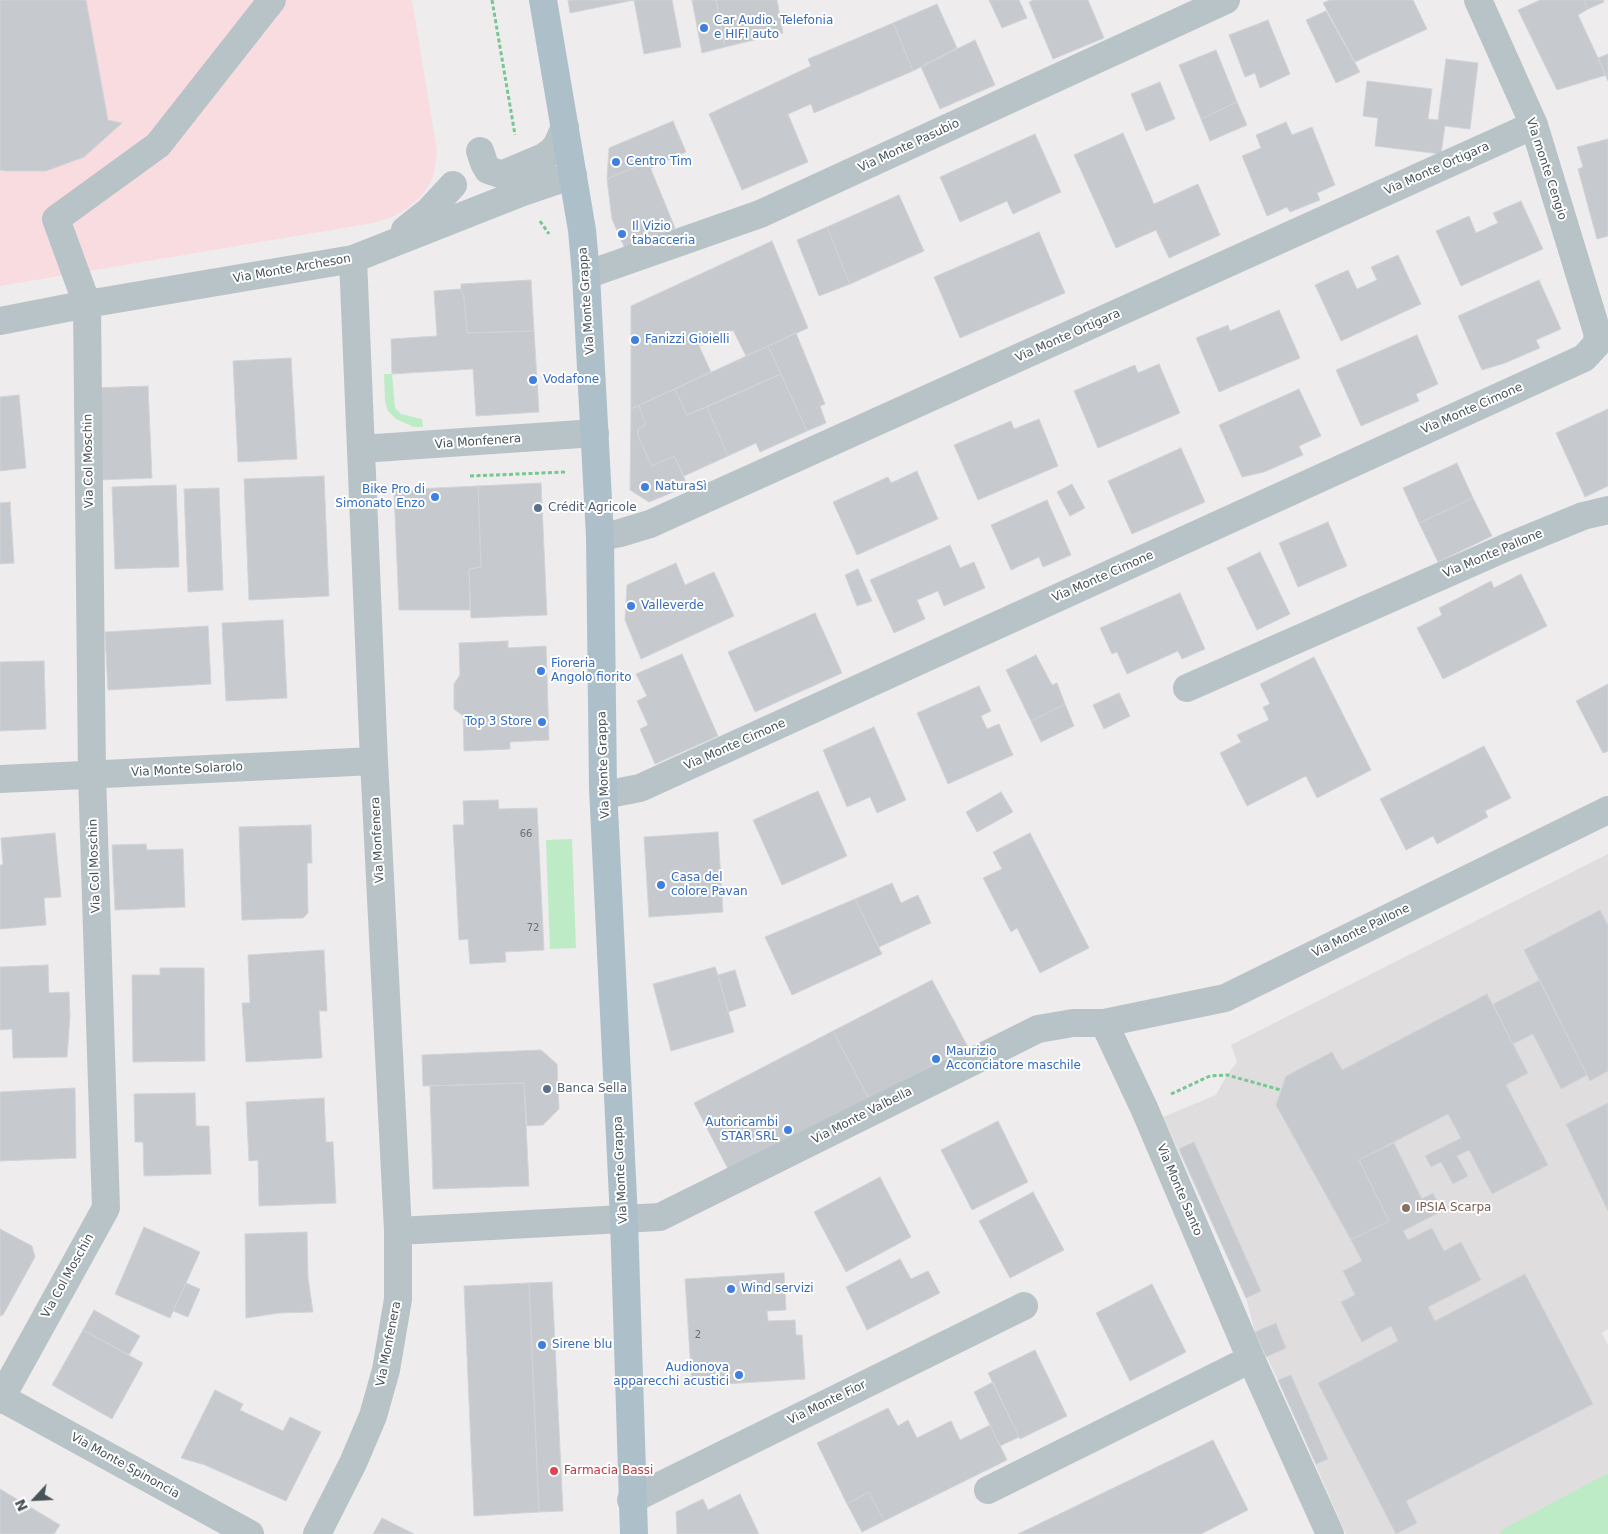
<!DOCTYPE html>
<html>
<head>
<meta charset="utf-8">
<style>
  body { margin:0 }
  #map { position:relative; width:1608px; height:1534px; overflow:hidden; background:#efeced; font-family:"DejaVu Sans",sans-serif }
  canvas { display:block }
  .north { position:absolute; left:10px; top:1474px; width:50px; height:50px; -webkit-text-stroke:4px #fff; paint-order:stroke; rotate:245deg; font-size:14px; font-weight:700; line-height:20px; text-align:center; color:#465358 }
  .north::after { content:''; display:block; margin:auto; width:18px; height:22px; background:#465358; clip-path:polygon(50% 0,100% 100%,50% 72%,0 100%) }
</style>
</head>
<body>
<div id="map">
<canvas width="1608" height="1534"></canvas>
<div class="north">N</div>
</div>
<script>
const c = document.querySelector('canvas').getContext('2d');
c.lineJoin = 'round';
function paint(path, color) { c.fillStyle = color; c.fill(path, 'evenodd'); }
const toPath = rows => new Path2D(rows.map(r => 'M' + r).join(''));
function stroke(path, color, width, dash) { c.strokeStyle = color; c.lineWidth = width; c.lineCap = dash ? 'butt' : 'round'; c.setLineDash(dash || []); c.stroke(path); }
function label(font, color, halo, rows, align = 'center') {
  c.font = font + ' "DejaVu Sans",sans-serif'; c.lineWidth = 4; c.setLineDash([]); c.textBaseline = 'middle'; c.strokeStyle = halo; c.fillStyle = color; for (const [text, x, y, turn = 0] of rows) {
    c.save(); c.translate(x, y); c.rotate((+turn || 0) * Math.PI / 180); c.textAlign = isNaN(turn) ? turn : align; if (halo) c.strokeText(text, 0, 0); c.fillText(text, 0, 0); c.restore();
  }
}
const education = toPath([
  [1608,854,1608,1329,1602,1333,1608,1345,1608,1534,1346,1534,1278,1380,1255,1332,1246,1298,1163,1117,1216,1095,1227,1075,1237,1062,1231,1045]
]);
const medical = toPath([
  [0,0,412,0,437,152,433,177,427,188,418,200,406,209,392,217,373,223,0,286]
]);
const green = toPath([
  [384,374,392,374,395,408,401,414,422,419,423,427,414,427,396,419,388,411,385,401],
  [572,839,576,948,550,949,546,840],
  [1608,1473,1608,1534,1502,1534,1500,1531]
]);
const building = toPath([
  [0,0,86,0,108,120,122,123,84,157,46,171,6,171,0,170,0,0],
  [568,0,634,0,570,13,568,0],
  [634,0,672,0,681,47,644,54,634,0],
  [692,0,716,0,725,47,702,53,692,0],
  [716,0,777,0,783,33,725,47,716,0],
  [989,0,1019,0,1027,18,1002,28,989,0],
  [1034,0,1088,0,1104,38,1053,59,1029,2,1034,0],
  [1330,0,1413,0,1427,29,1355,62,1323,3,1330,0],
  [1540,0,1584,0,1588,9,1578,15,1606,75,1557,90,1518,10,1540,0],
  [1584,0,1603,0,1604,2,1588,9,1584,0],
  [937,4,957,48,913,71,893,23,937,4],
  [1326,11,1360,72,1336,83,1306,20,1326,11],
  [1268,20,1290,74,1260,88,1255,73,1245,77,1229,35,1268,20],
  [893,23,913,71,814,113,811,104,788,114,808,162,742,190,709,114,811,66,808,59,893,23],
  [975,40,995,85,940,109,921,67,975,40],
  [1216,50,1237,102,1201,119,1179,65,1216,50],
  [1608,54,1608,81,1598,58,1608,54],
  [1446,59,1478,63,1470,129,1445,126,1441,154,1375,146,1378,118,1363,116,1367,81,1432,89,1428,119,1438,120,1446,59],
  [1160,82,1175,119,1146,131,1131,94,1160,82],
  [1237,102,1247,125,1210,141,1201,119,1237,102],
  [673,121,686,152,651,168,648,162,607,179,609,148,673,121],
  [1286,122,1292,135,1312,127,1335,185,1317,193,1320,200,1290,212,1287,207,1267,216,1242,156,1261,148,1256,135,1286,122],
  [1123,133,1154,204,1198,184,1220,235,1169,258,1156,230,1116,248,1074,155,1123,133],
  [1035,134,1061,192,1013,214,1007,201,960,222,940,177,1035,134],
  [1608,139,1608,236,1597,239,1578,169,1583,167,1577,147,1608,139],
  [648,162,675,228,626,251,612,219,607,179,648,162],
  [899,195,924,251,850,284,827,227,899,195],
  [1521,201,1543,249,1461,286,1436,231,1469,216,1476,233,1498,223,1493,213,1521,201],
  [827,227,850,284,819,296,797,240,827,227],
  [1039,232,1065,293,960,338,934,277,1039,232],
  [772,241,808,328,746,356,733,330,699,346,711,372,631,409,631,306,772,241],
  [1398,255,1421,304,1341,341,1315,285,1348,270,1357,289,1377,280,1371,267,1398,255],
  [531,280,534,331,467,333,464,297,461,289,461,284,531,280],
  [1539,280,1561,329,1536,340,1540,348,1505,363,1482,370,1458,316,1539,280],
  [461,289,464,297,467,333,534,331,539,412,476,416,473,369,392,374,391,339,437,336,434,291,461,289],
  [1279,310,1300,358,1219,392,1196,338,1228,325,1230,331,1279,310],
  [796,333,825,404,820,406,826,423,807,431,768,346,796,333],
  [1417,335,1438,384,1416,394,1419,401,1361,426,1336,370,1417,335],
  [768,346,781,374,687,415,675,389,768,346],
  [291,358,297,459,238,462,233,361,291,358],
  [1159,364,1180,413,1098,448,1074,391,1135,365,1138,373,1159,364],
  [781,374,807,431,760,452,756,443,728,456,707,407,781,374],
  [148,386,152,478,98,480,94,388,148,386],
  [675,389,687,415,707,407,728,456,684,476,674,456,652,466,638,436,638,429,646,425,639,405,675,389],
  [1299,389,1321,436,1299,446,1303,455,1264,472,1242,477,1219,425,1299,389],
  [19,395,26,468,0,471,0,397,19,395],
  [639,405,646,425,638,429,638,436,652,466,674,456,688,486,649,502,630,490,631,409,639,405],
  [1608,409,1608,486,1585,497,1556,433,1608,409],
  [1039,419,1058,466,978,500,954,445,1011,421,1014,429,1039,419],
  [1181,448,1205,502,1132,534,1108,481,1181,448],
  [1457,463,1473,498,1419,523,1403,488,1457,463],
  [917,471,938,519,857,555,833,502,888,477,891,483,917,471],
  [324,476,329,596,249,600,244,479,324,476],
  [541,483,547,615,471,618,469,569,481,567,478,486,541,483],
  [1072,484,1085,508,1070,516,1057,492,1072,484],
  [176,485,179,567,115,569,112,487,176,485],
  [478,486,481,567,469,569,470,610,399,610,394,490,478,486],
  [219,488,223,590,188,592,184,489,219,488],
  [1473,498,1492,536,1438,562,1419,523,1473,498],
  [1047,500,1071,555,1043,567,1039,557,1011,570,991,525,1047,500],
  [10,502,14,563,0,564,0,503,10,502],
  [1328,522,1347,566,1298,587,1279,543,1328,522],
  [950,545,960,568,974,562,985,588,944,606,938,591,917,600,925,619,894,633,870,580,950,545],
  [1260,552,1290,614,1257,630,1227,568,1260,552],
  [676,563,685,585,714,572,734,616,641,659,625,620,627,585,676,563],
  [858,569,872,601,857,606,845,575,858,569],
  [1521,574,1547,626,1443,679,1417,628,1442,615,1439,608,1491,581,1494,588,1521,574],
  [1180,593,1205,649,1182,659,1178,651,1127,674,1117,652,1112,654,1100,628,1180,593],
  [815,613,842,673,755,712,728,652,815,613],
  [283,620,287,698,226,701,222,623,283,620],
  [208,626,211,684,108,690,105,632,208,626],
  [508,641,508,648,546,646,549,740,510,742,510,749,464,751,463,716,454,709,454,684,460,675,459,643,508,641],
  [682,654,718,736,655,764,640,729,648,725,637,701,647,696,636,674,682,654],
  [1036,655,1052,685,1057,683,1065,704,1031,721,1006,670,1036,655],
  [1314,657,1371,770,1317,798,1306,776,1247,806,1220,753,1241,742,1237,735,1269,720,1263,707,1270,704,1260,684,1314,657],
  [44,661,46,729,0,731,0,662,44,661],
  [1608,684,1608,751,1603,753,1576,701,1608,684],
  [979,686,991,711,981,716,987,729,999,724,1013,755,948,784,917,713,979,686],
  [1119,693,1130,716,1104,729,1093,705,1119,693],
  [1065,704,1074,726,1041,742,1031,721,1065,704],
  [874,727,906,800,877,813,870,797,847,807,823,750,874,727],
  [1484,746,1511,798,1485,811,1488,817,1437,844,1433,836,1406,850,1380,799,1484,746],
  [818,791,847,856,782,885,753,820,818,791],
  [1001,792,1013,812,977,832,966,812,1001,792],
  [498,800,499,809,537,808,544,950,505,952,506,962,470,964,468,939,459,940,453,825,464,825,463,801,498,800],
  [311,825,312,863,307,863,308,913,303,918,242,920,239,827,311,825],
  [718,832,723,912,649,917,644,837,718,832],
  [55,833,61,897,44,898,46,925,0,929,0,865,3,865,1,838,55,833],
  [1030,833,1089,948,1040,973,1017,928,1011,932,983,878,1002,869,993,852,1030,833],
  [146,844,147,850,183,849,185,907,115,910,112,845,146,844],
  [892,883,901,903,918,895,931,923,879,947,855,899,892,883],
  [855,899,882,954,792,995,765,937,855,899],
  [1600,910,1608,925,1608,1071,1590,1081,1524,950,1600,910],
  [324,950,327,1011,319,1011,322,1058,246,1062,242,1003,250,1003,248,955,324,950],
  [48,965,49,993,69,992,70,1016,67,1057,13,1058,12,1029,0,1030,0,967,48,965],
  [715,967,718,975,734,1032,671,1051,653,984,715,967],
  [160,968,204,968,205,1061,133,1062,132,975,160,975,160,968],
  [735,970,746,1006,728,1012,718,975,735,970],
  [932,980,968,1047,869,1099,833,1031,932,980],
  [1540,980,1587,1075,1561,1089,1533,1034,1513,1044,1493,1004,1540,980],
  [1487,994,1528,1073,1506,1085,1548,1165,1492,1194,1469,1150,1457,1156,1468,1176,1453,1184,1441,1162,1431,1167,1425,1156,1461,1138,1448,1114,1359,1160,1389,1221,1351,1240,1276,1105,1286,1076,1332,1052,1342,1070,1487,994],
  [833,1031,869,1099,729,1171,694,1103,833,1031],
  [541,1050,557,1064,559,1109,543,1125,527,1126,524,1083,423,1086,422,1055,541,1050],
  [524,1083,529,1186,433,1189,430,1086,524,1083],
  [75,1088,76,1158,0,1161,0,1092,75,1088],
  [195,1093,196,1126,209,1126,211,1174,144,1176,143,1142,135,1142,134,1094,195,1093],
  [324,1098,326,1142,333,1142,336,1203,259,1206,258,1160,249,1161,246,1102,324,1098],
  [1608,1103,1608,1211,1566,1124,1608,1103],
  [998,1121,1028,1182,972,1210,941,1150,998,1121],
  [1194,1142,1261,1291,1246,1298,1179,1149,1194,1142],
  [1394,1143,1422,1199,1433,1193,1442,1211,1403,1231,1408,1240,1432,1228,1444,1251,1461,1242,1481,1280,1428,1307,1435,1321,1525,1274,1593,1404,1406,1501,1417,1523,1396,1534,1318,1383,1398,1341,1391,1326,1362,1342,1341,1302,1355,1295,1343,1271,1362,1261,1351,1240,1389,1221,1359,1160,1394,1143],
  [880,1177,911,1237,846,1272,814,1212,880,1177],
  [1033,1192,1064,1250,1010,1278,979,1221,1033,1192],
  [144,1227,200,1252,170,1318,115,1294,144,1227],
  [0,1229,32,1246,35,1257,3,1315,0,1316,0,1229],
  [307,1232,308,1278,313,1312,279,1313,246,1318,245,1234,307,1232],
  [900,1259,911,1279,928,1271,940,1293,867,1330,846,1287,900,1259],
  [784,1273,786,1310,767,1311,768,1321,795,1320,796,1335,802,1335,805,1379,692,1386,685,1279,784,1273],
  [552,1282,563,1511,539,1512,529,1283,552,1282],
  [186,1283,200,1289,188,1317,173,1311,186,1283],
  [529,1283,539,1512,474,1516,464,1286,529,1283],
  [1152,1284,1186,1352,1130,1381,1096,1313,1152,1284],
  [94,1310,140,1336,129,1355,83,1330,94,1310],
  [1276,1323,1286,1348,1266,1357,1255,1332,1276,1323],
  [83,1330,143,1363,112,1419,52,1385,83,1330],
  [1035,1350,1067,1416,1020,1439,988,1373,1035,1350],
  [1291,1375,1328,1459,1316,1464,1278,1380,1291,1375],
  [993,1382,1019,1437,1000,1446,974,1392,993,1382],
  [215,1390,243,1404,240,1410,283,1431,290,1417,321,1432,286,1501,205,1465,181,1458,215,1390],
  [888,1408,898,1426,908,1420,917,1438,951,1421,960,1440,990,1425,1007,1460,884,1521,869,1492,847,1504,817,1443,888,1408],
  [1213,1440,1248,1510,1201,1534,1018,1534,1213,1440],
  [0,1489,60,1525,54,1534,0,1534,0,1489],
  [869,1492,884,1521,862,1532,847,1504,869,1492],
  [740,1494,759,1534,677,1534,676,1512,703,1499,708,1510,740,1494],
  [382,1518,414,1534,373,1534,382,1518]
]);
const path = toPath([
  [492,0,515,135],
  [540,221,549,234],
  [470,476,566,472],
  [1171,1094,1210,1076,1227,1075,1281,1090]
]);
const minor = toPath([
  [480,151,484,163,488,170,500,174,506,173,544,157,552,151,557,145,565,127],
  [405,230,429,211,453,185],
  [586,275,760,214,1226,0],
  [0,321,87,304,353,259,523,192,573,175],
  [361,449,595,433],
  [600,537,620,533,650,524,1534,125],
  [1187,688,1505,548,1583,516,1608,510],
  [0,779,374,761],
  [604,795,640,788,1584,358,1596,345,1598,335,1534,125,1478,0],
  [1104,1023,1144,1108,1251,1359,1330,1534],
  [398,1231,660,1217,1038,1029,1073,1023,1104,1023,1225,998,1608,810],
  [0,1397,250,1534],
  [0,1400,106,1208,92,775,87,304,56,219,158,145,272,0],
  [988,1490,1251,1359],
  [631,1500,1024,1306],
  [317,1534,353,1463,373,1416,386,1370,398,1299,398,1231,374,761,353,259]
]);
const major = toPath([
  [543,0,582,230,586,275,600,537,603,788,624,1219,634,1534]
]);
const markers = [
  [704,28,5,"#3f7fe0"],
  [616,162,5,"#3f7fe0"],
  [622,234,5,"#3f7fe0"],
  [635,340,5,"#3f7fe0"],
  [533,380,5,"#3f7fe0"],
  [645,487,5,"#3f7fe0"],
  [435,497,5,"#3f7fe0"],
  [538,508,5,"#5c6f8a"],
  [631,606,5,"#3f7fe0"],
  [541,671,5,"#3f7fe0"],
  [542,722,5,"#3f7fe0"],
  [661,885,5,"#3f7fe0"],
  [936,1059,5,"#3f7fe0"],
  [547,1089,5,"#5c6f8a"],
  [788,1130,5,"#3f7fe0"],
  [1406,1208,5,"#8d6e63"],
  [731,1289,5,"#3f7fe0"],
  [542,1345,5,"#3f7fe0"],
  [739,1375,5,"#3f7fe0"],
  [554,1471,5,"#e0444e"]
];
const numberNames = [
  ["66",526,834],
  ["72",533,928],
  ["2",698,1335]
];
const shopNames = [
  ["Car Audio. Telefonia",714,21],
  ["e HIFI auto",714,35],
  ["Centro Tim",626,162],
  ["Il Vizio",632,227],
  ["tabacceria",632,241],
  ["Fanizzi Gioielli",645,340],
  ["Vodafone",543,380],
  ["NaturaSì",655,487],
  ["Bike Pro di",425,490,"right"],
  ["Simonato Enzo",425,504,"right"],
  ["Valleverde",641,606],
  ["Fioreria",551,664],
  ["Angolo fiorito",551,678],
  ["Top 3 Store",532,722,"right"],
  ["Casa del",671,878],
  ["colore Pavan",671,892],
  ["Maurizio",946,1052],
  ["Acconciatore maschile",946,1066],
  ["Autoricambi",778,1123,"right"],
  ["STAR SRL",778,1137,"right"],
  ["Wind servizi",741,1289],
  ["Sirene blu",552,1345],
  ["Audionova",729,1368,"right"],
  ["apparecchi acustici",729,1382,"right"]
];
const streetNames = [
  ["Via Monte Pasubio",909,146,-25],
  ["Via Monte Ortigara",1437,169,-24],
  ["Via monte Cengio",1546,169,72],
  ["Via Monte Archeson",292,269,-10],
  ["Via Monte Grappa",587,301,-94],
  ["Via Monte Ortigara",1068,336,-24],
  ["Via Monte Cimone",1472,409,-24],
  ["Via Monfenera",478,442,-4],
  ["Via Col Moschin",89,461,-91],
  ["Via Monte Pallone",1493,554,-23],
  ["Via Monte Cimone",1103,577,-24],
  ["Via Monte Cimone",735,745,-24],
  ["Via Monte Grappa",604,765,-92],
  ["Via Monte Solarolo",187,770,-3],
  ["Via Monfenera",378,840,-93],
  ["Via Col Moschin",95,866,-92],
  ["Via Monte Pallone",1361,931,-26],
  ["Via Monte Valbella",862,1116,-27],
  ["Via Monte Grappa",621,1170,-93],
  ["Via Monte Santo",1179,1190,67],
  ["Via Col Moschin",68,1276,-61],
  ["Via Monfenera",389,1344,-79],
  ["Via Monte Fior",827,1403,-26],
  ["Via Monte Spinoncia",125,1466,29]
];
const serviceNames = [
  ["Crédit Agricole",548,508],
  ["Banca Sella",557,1089]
];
const educationNames = [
  ["IPSIA Scarpa",1416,1208]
];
const healthNames = [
  ["Farmacia Bassi",564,1471]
];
paint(education, '#e0ddde');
paint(medical, '#f9dcdf');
paint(green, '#bcebc6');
paint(building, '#c6cace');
stroke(building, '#d0d4d8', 1);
stroke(path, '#76c792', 3, [4, 2.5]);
stroke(minor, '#b8c3c8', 28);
stroke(major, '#adc0ca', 28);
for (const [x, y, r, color] of markers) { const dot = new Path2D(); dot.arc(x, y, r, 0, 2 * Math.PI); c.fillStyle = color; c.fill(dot); stroke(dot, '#fff', 2); }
label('10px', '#667176', null, numberNames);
label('12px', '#366cbe', '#fff', shopNames, 'left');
label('12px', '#465358', '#fff', streetNames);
label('12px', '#4e5e75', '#fff', serviceNames, 'left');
label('12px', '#785e54', '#fff', educationNames, 'left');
label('12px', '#be3a42', '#fff', healthNames, 'left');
</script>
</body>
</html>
